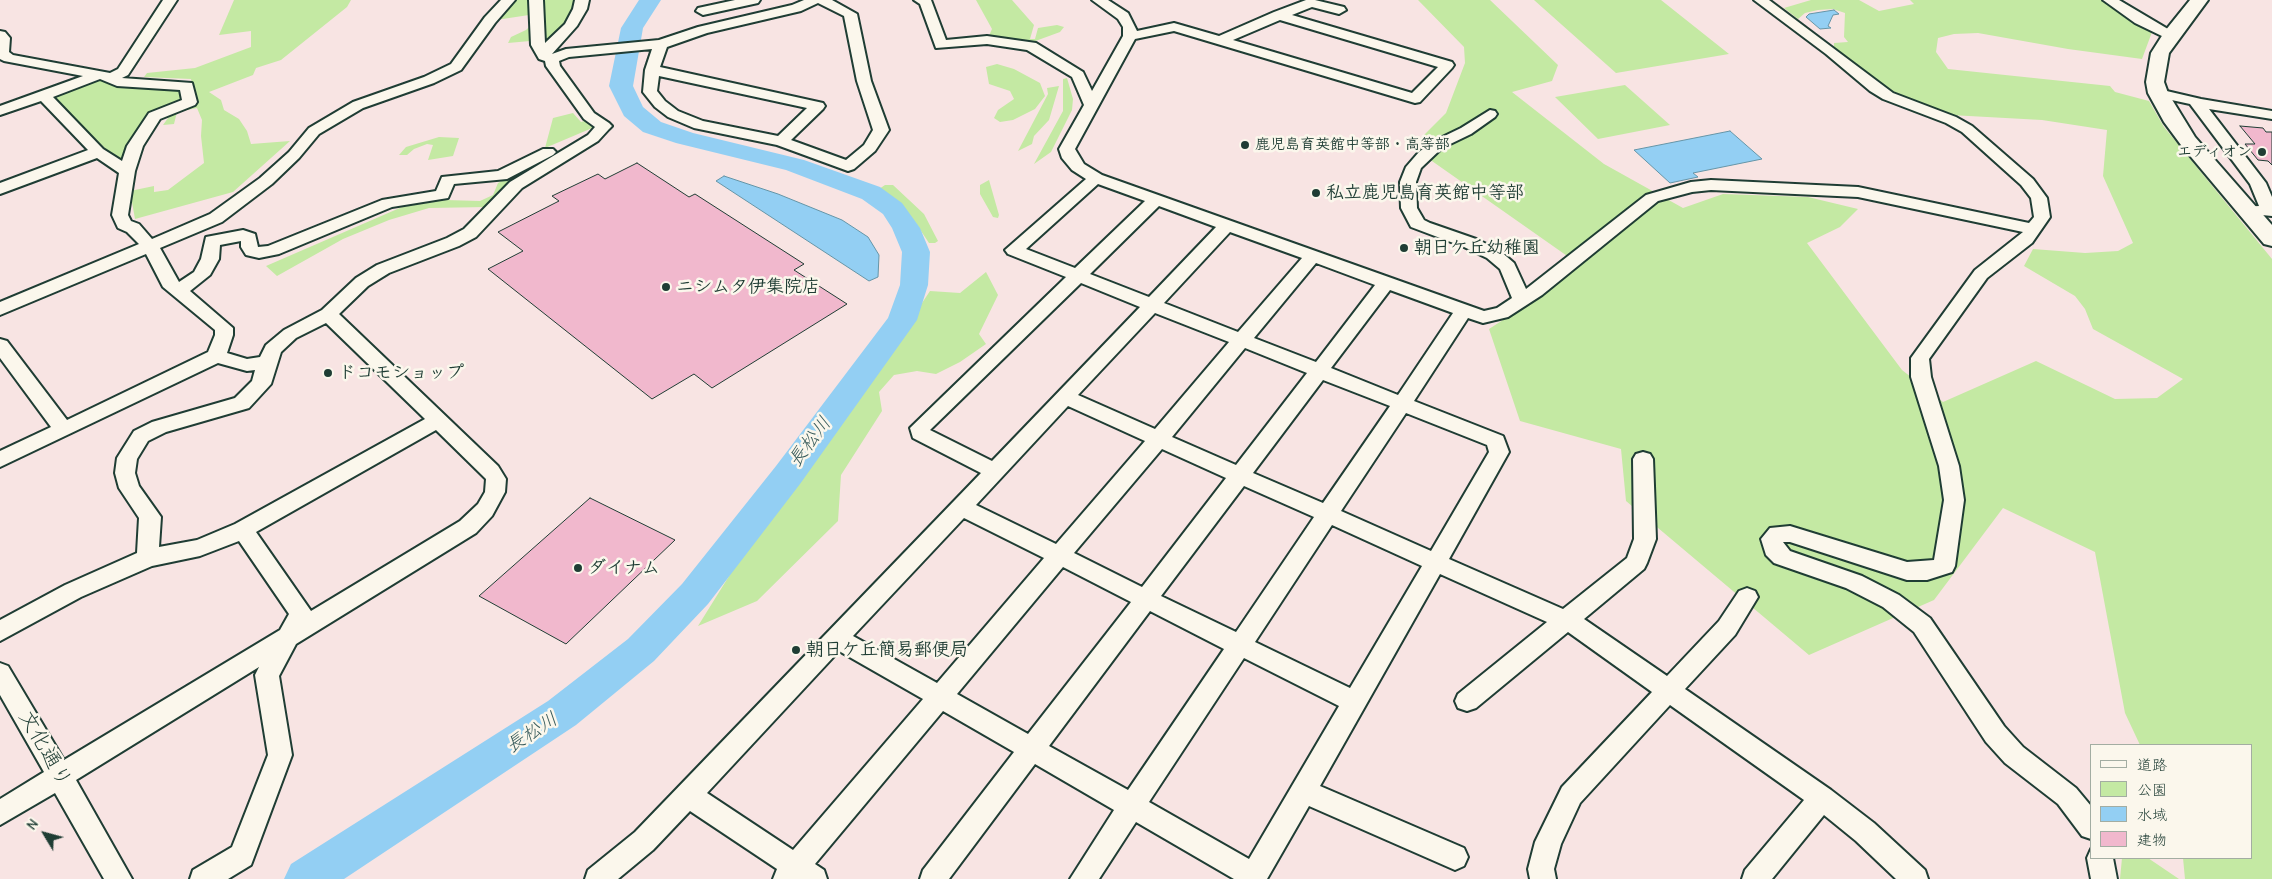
<!DOCTYPE html>
<html>
<head>
<meta charset="utf-8">
<style>
  body { margin:0 }
  #map { position:relative; width:2272px; height:879px; overflow:hidden; background:#f8e4e3; font-family:"Comic Neue","Klee One",sans-serif }
  canvas { display:block }
  .legend { position:absolute; left:2090px; top:744px; width:162px; height:115px; box-sizing:border-box; background:#fbf7ec; border:1px solid #a3ada2; margin:0; padding:6px 9px; list-style:none; font-size:15px; color:#1f3d34 }
  .legend li { display:flex; align-items:center; gap:10px; height:25px }
  .legend b { width:25px; border:1px solid #a3ada2 }
  .north { position:absolute; left:20px; top:809px; width:50px; height:50px; -webkit-text-stroke:4px #fbf7ec; paint-order:stroke; rotate:307deg; font-size:14px; font-weight:700; line-height:20px; text-align:center; color:#1f3d34 }
  .north::after { content:''; display:block; margin:auto; width:18px; height:22px; background:#1f3d34; clip-path:polygon(50% 0,100% 100%,50% 72%,0 100%) }
</style>
</head>
<body>
<div id="map">
<canvas width="2272" height="879"></canvas>
<ul class="legend">
<li><b style="height:6px;background:#fbf7ec"></b>道路</li>
<li><b style="height:14px;background:#c4e9a3"></b>公園</li>
<li><b style="height:14px;background:#93cff3"></b>水域</li>
<li><b style="height:14px;background:#f1b8cd"></b>建物</li>
</ul>
<div class="north">N</div>
</div>
<script>
const c = document.querySelector('canvas').getContext('2d');
c.lineJoin = 'round';
function paint(path, color) { c.fillStyle = color; c.fill(path, 'evenodd'); }
const toPath = rows => new Path2D(rows.map(r => 'M' + r).join(''));
function stroke(path, color, width, dash) { c.strokeStyle = color; c.lineWidth = width; c.lineCap = dash ? 'butt' : 'round'; c.setLineDash(dash || []); c.stroke(path); }
function label(font, color, halo, rows, align = 'center') {
  c.font = font + ' "Comic Neue","Klee One",sans-serif'; c.lineWidth = 5; c.setLineDash([]); c.textBaseline = 'middle'; c.strokeStyle = halo; c.fillStyle = color; for (const [text, x, y, turn = 0] of rows) {
    c.save(); c.translate(x, y); c.rotate((+turn || 0) * Math.PI / 180); c.textAlign = isNaN(turn) ? turn : align; if (halo) c.strokeText(text, 0, 0); c.fillText(text, 0, 0); c.restore();
  }
}
const green = toPath([
  [234,0,351,0,347,7,281,60,256,68,253,75,209,92,221,100,224,110,239,119,247,131,251,144,290,141,233,192,135,219,130,191,154,186,154,192,168,190,204,163,201,136,202,120,197,108,177,112,174,124,163,125,173,111,196,101,191,79,144,77,147,73,195,68,251,47,251,31,219,35],
  [513,0,530,0,529,15,496,20],
  [544,0,576,0,575,8,552,39,508,43,511,37,526,30,544,13],
  [976,0,1012,0,1034,25,1030,39,1035,39,1038,28,1057,25,1064,27,1060,32,1030,43,988,38,992,29],
  [1418,0,1490,0,1558,65,1552,81,1512,92,1604,164,1683,208,1723,194,1808,197,1858,209,1840,227,1807,243,1902,370,1943,402,2036,361,2115,399,2157,398,2183,379,2093,329,2085,309,2075,296,2024,266,2033,249,2085,253,2118,251,2133,243,2103,176,2107,130,2042,120,1914,113,1834,50,1834,43,1848,42,1844,37,1845,13,1833,9,1818,10,1805,13,1798,19,1784,8,1811,0,1859,0,1879,11,1914,4,1910,0,2103,0,2152,32,2142,59,2068,49,1978,33,1954,34,1938,38,1936,52,1948,69,2110,86,2115,92,2149,101,2164,127,2272,259,2272,879,2185,879,2183,858,2251,858,2251,745,2140,745,2125,713,2095,552,2003,508,1934,600,1809,655,1626,501,1621,449,1520,421,1489,329,1543,294,1580,265,1412,147,1446,113,1465,63,1464,47],
  [1534,0,1661,0,1729,54,1616,73],
  [997,64,1014,69,1040,83,1045,96,1035,109,1013,120,1000,122,994,118,998,110,1014,99,1010,91,989,84,986,67],
  [1067,78,1073,99,1072,110,1051,152,1034,164,1063,111,1063,79],
  [104,79,111,85,184,89,186,102,158,111,126,157,117,160,54,98,58,93],
  [1625,85,1670,125,1598,139,1555,97],
  [1059,86,1049,120,1034,136,1032,144,1018,151,1048,94,1047,88],
  [573,113,581,122,588,120,597,126,545,148,553,118],
  [439,137,459,138,453,156,428,160,433,145,427,144,414,149,407,155,399,155,406,147],
  [565,147,569,149,487,207,429,208,389,220,343,239,277,276,266,266,402,207,445,200,480,201,493,195,498,183],
  [989,180,999,215,998,218,993,217,980,194,980,185],
  [885,185,893,185,924,214,938,241,935,243,929,243,915,222,892,200,876,191],
  [986,272,998,295,979,334,986,344,960,362,936,374,917,371,894,375,879,392,882,411,841,475,838,521,757,601,698,626,744,552,807,462,876,372,930,291,960,293],
  [2122,858,2148,858,2179,879,2120,879]
]);
const water = toPath([
  [1834,10,1839,14,1833,15,1828,26,1831,28,1820,29,1806,17,1809,14,1834,10],
  [1730,131,1762,159,1693,173,1698,177,1670,183,1634,150,1730,131],
  [724,176,778,194,842,220,868,237,879,255,878,277,869,281,716,181,724,176]
]);
const river = toPath([
  [639,0,661,0,643,28,633,86,643,107,661,122,693,133,804,160,880,187,902,203,920,228,930,252,928,285,917,320,800,484,708,604,654,661,576,725,344,879,284,879,291,864,548,701,628,639,682,584,776,466,888,318,900,285,902,252,892,228,883,214,862,199,786,170,676,143,643,132,624,116,609,86,621,28,639,0]
]);
const building = toPath([
  [2240,126,2263,128,2266,132,2272,132,2272,165,2268,161,2258,160,2245,144,2255,144,2240,126],
  [637,163,689,197,695,194,804,264,794,270,847,304,712,388,694,374,652,399,488,269,523,251,498,232,559,201,552,196,598,174,605,179,637,163],
  [590,498,675,540,566,644,479,596,590,498]
]);
const minor = toPath([
  [163,0,177,0,128,75,122,78,192,83,197,102,195,105,160,119,143,146,135,171,128,215,131,221,139,224,152,239,210,214,260,178,289,152,309,128,353,102,424,77,451,64,485,17,501,0,515,0,495,23,461,70,434,83,363,108,319,134,299,158,272,184,222,222,160,248,179,282,194,272,201,259,206,237,243,230,255,234,258,247,268,246,382,200,436,191,442,177,498,171,543,149,553,149,556,152,553,155,507,179,454,184,448,198,392,207,279,254,259,258,246,255,241,247,241,241,220,245,219,259,210,275,190,291,233,328,233,335,227,353,247,359,260,357,266,345,284,330,322,310,356,278,377,265,447,238,464,229,510,182,588,135,595,127,584,119,546,66,545,61,539,59,531,45,529,0,543,0,545,43,565,24,573,9,575,0,589,0,587,9,577,26,552,54,566,49,659,40,698,27,792,5,804,0,832,0,857,14,871,81,889,130,875,151,854,169,848,171,777,145,694,128,668,117,655,107,643,92,645,70,652,49,569,57,559,61,560,66,594,113,609,123,612,126,609,129,598,141,522,188,476,237,459,246,389,273,368,286,339,314,498,466,506,479,505,492,492,516,476,533,296,644,279,676,292,755,251,865,228,879,190,879,193,870,232,847,268,755,255,675,259,667,76,780,132,879,104,879,55,793,0,825,0,799,44,772,0,695,0,663,8,666,64,760,280,630,289,614,239,541,200,556,152,566,81,597,0,641,0,620,65,585,137,553,139,518,119,488,115,473,117,458,134,431,152,422,235,398,252,381,255,370,247,371,218,363,0,467,0,451,51,427,0,358,0,339,7,341,67,420,208,352,215,335,215,330,163,287,146,254,0,315,0,302,139,244,127,232,118,228,112,215,119,173,97,158,0,194,0,183,88,150,41,101,0,115,0,106,83,76,4,61,0,59,0,31,5,32,10,38,9,52,13,55,110,73,118,69,163,0],
  [818,3,844,16,857,81,873,130,864,145,846,160,791,140,823,109,825,106,823,103,660,67,667,47,707,33,801,11,818,3],
  [659,76,807,108,778,136,703,121,678,111,665,101,657,91,659,76],
  [100,79,117,86,180,90,182,100,149,113,127,146,122,161,103,149,53,97,100,79],
  [326,323,425,419,235,524,197,540,159,547,161,517,139,486,135,473,137,459,148,441,166,432,249,408,271,384,281,352,296,338,326,323],
  [436,430,486,479,485,492,478,504,460,521,311,611,256,532,436,430],
  [735,0,760,0,758,3,703,15,696,11,698,8,735,0],
  [914,0,931,0,946,40,987,36,1036,43,1083,72,1092,91,1123,36,1123,27,1118,19,1092,0,1108,0,1128,13,1137,31,1174,23,1219,36,1274,12,1306,0,1315,0,1344,7,1346,10,1339,14,1312,7,1292,15,1452,62,1454,65,1452,68,1420,102,1415,103,1174,31,1135,39,1075,149,1084,164,1102,175,1484,311,1497,308,1512,298,1500,269,1487,258,1464,247,1411,227,1401,208,1400,182,1406,167,1419,152,1432,142,1461,128,1490,110,1495,111,1497,114,1495,117,1471,134,1442,148,1421,168,1416,182,1417,208,1424,220,1430,223,1476,239,1499,250,1514,263,1526,289,1646,195,1691,182,1711,180,1858,187,2029,223,2034,217,2031,198,2021,185,1962,132,1946,123,1883,99,1870,91,1826,54,1754,0,1769,0,1893,93,1956,117,1972,126,2033,179,2047,198,2050,217,2032,243,1987,278,1929,359,1931,377,1959,466,1964,500,1955,566,1952,572,1927,580,1907,580,1790,542,1783,542,1790,551,1862,576,1899,595,1930,618,2004,726,2023,747,2076,788,2091,806,2091,839,2082,836,2058,804,2005,763,1986,742,1914,632,1883,607,1846,588,1774,563,1766,555,1761,539,1770,528,1790,526,1907,562,1934,560,1944,500,1939,466,1911,377,1911,358,1975,270,2023,232,1858,197,1711,190,1692,192,1658,201,1542,295,1508,317,1483,323,1468,318,1414,401,1503,436,1509,452,1449,559,1563,609,1627,558,1634,539,1633,459,1636,454,1643,452,1650,454,1653,459,1656,539,1647,563,1644,569,1584,619,1667,676,1719,621,1739,591,1747,588,1755,591,1758,597,1735,635,1685,689,1831,790,1874,823,1925,870,1928,879,1896,879,1856,841,1824,815,1772,879,1742,879,1745,870,1804,800,1670,705,1580,803,1561,844,1554,869,1556,879,1530,879,1528,869,1535,842,1562,787,1652,692,1568,632,1476,708,1467,711,1458,708,1455,701,1458,694,1547,622,1440,574,1320,786,1464,848,1468,857,1464,866,1455,870,1309,806,1267,879,1234,879,1136,822,1099,879,1070,879,1114,810,1035,764,949,879,920,879,923,870,1014,752,943,711,815,864,824,870,827,879,773,879,777,869,690,811,653,850,618,879,585,879,588,870,635,832,981,473,913,438,910,428,1066,277,1008,254,1005,250,1086,179,1072,170,1062,158,1059,149,1084,105,1072,77,1027,50,987,44,936,48,920,4,914,0],
  [1280,20,1438,67,1412,93,1233,40,1280,20],
  [1098,184,1145,201,1075,268,1026,249,1098,184],
  [1159,206,1216,227,1149,297,1090,274,1159,206],
  [1230,232,1302,258,1238,332,1164,303,1230,232],
  [1316,263,1375,285,1316,362,1254,338,1316,263],
  [1081,283,1140,307,992,461,930,430,1081,283],
  [1390,290,1453,313,1398,395,1331,368,1390,290],
  [1155,313,1229,342,1155,429,1078,395,1155,313],
  [1245,348,1307,373,1236,465,1172,437,1245,348],
  [1323,380,1390,406,1323,503,1253,473,1323,380],
  [1068,406,1145,441,1056,544,976,505,1068,406],
  [1406,413,1487,445,1489,452,1431,551,1341,511,1406,413],
  [1162,449,1226,478,1142,587,1074,553,1162,449],
  [1244,486,1314,517,1236,632,1161,596,1244,486],
  [964,518,1044,558,937,683,853,636,964,518],
  [1332,525,1422,566,1350,688,1255,642,1332,525],
  [1063,567,1131,602,1028,734,957,694,1063,567],
  [1150,611,1224,649,1128,790,1049,746,1150,611],
  [839,651,923,699,793,850,707,793,839,651],
  [1244,658,1339,706,1249,859,1149,802,1244,658],
  [2103,0,2119,0,2178,35,2176,38,2166,38,2135,23,2103,0],
  [2158,89,2201,99,2272,111,2272,119,2209,109,2266,183,2272,197,2272,216,2241,213,2239,210,2241,207,2259,206,2250,184,2190,104,2153,96,2151,93,2153,90,2158,89],
  [2091,849,2091,858,2113,858,2117,879,2091,879,2087,858,2091,849]
]);
const major = toPath([
  [2190,0,2208,0,2169,53,2164,82,2168,93,2195,137,2272,225,2272,246,2264,244,2181,145,2164,122,2148,93,2146,82,2151,53,2165,31,2190,0]
]);
const markers = [
  [1245,145,5,"#1f3d34"],
  [2262,152,5,"#1f3d34"],
  [1316,193,5,"#1f3d34"],
  [1404,248,5,"#1f3d34"],
  [666,287,5,"#1f3d34"],
  [328,373,5,"#1f3d34"],
  [578,568,5,"#1f3d34"],
  [796,650,5,"#1f3d34"]
];
const farPoinames = [
  ["鹿児島育英館中等部・高等部",1255,145],
  ["エディオン",2252,152,"right"]
];
const poiNames = [
  ["私立鹿児島育英館中等部",1326,193],
  ["朝日ケ丘幼稚園",1414,248],
  ["ニシムタ伊集院店",676,287],
  ["ドコモショップ",338,373],
  ["ダイナム",588,568],
  ["朝日ケ丘簡易郵便局",806,650]
];
const waterNames = [
  ["長松川",810,442,-53],
  ["長松川",532,733,-33]
];
const nearStreetnames = [
  ["文化通り",45,749,60]
];
paint(green, '#c4e9a3');
paint(water, '#93cff3');
stroke(water, '#6595a7', 1);
paint(river, '#93cff3');
paint(building, '#f1b8cd');
stroke(building, '#1f3d34', 1);
stroke(minor, '#1f3d34', 4);
stroke(major, '#1f3d34', 4);
paint(minor, '#fbf7ec');
paint(major, '#fbf7ec');
for (const [x, y, r, color] of markers) { const dot = new Path2D(); dot.arc(x, y, r, 0, 2 * Math.PI); c.fillStyle = color; c.fill(dot); stroke(dot, '#fbf7ec', 2); }
label('bold 15px', '#1f3d34', '#fbf7ec', farPoinames, 'left');
label('bold 18px', '#1f3d34', '#fbf7ec', poiNames, 'left');
label('italic 19px', '#365a5a', '#fbf7ec', waterNames);
label('21px', '#1f3d34', '#fbf7ec', nearStreetnames);
</script>
</body>
</html>
